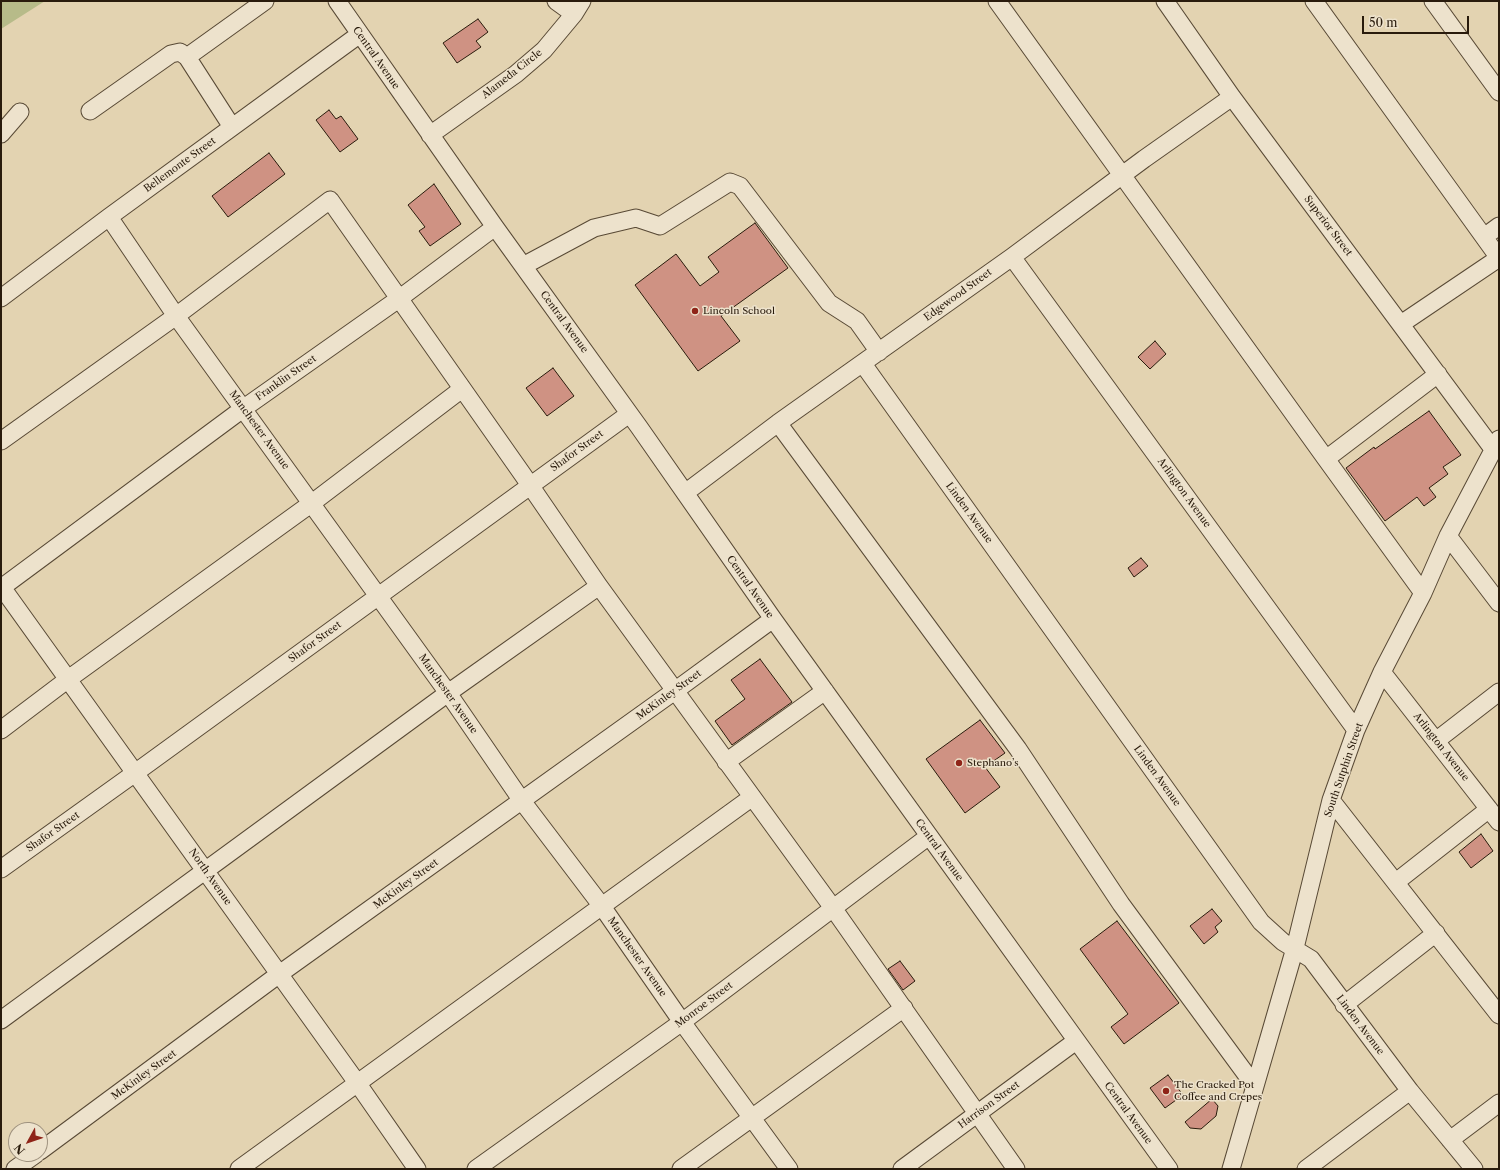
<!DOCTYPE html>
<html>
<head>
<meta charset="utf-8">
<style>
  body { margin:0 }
  #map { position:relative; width:1500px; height:1170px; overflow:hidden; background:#e3d3b1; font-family:"Libre Caslon Text",serif }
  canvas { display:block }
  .frame { position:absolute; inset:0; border:2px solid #291b0c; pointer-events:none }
  .north { position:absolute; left:8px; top:1122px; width:40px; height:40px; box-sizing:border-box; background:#ede2cc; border:1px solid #9f927f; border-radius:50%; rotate:230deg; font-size:11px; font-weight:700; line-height:16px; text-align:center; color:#291b0c }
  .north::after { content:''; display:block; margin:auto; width:14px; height:18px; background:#8f2418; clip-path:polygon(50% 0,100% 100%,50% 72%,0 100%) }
  .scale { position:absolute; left:1362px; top:16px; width:107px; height:18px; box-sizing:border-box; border:2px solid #291b0c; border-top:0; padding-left:5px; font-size:12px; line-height:14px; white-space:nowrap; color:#291b0c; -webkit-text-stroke:3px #ede2cc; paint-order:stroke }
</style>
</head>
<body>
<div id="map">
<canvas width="1500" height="1170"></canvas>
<div class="frame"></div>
<div class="north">N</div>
<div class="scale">50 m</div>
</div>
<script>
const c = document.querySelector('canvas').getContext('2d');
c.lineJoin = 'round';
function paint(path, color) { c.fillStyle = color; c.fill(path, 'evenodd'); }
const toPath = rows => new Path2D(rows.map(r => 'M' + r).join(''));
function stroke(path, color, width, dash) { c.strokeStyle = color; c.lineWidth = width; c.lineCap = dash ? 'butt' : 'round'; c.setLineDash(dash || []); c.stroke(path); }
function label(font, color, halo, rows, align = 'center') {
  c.font = font + ' "Libre Caslon Text",serif'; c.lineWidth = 3; c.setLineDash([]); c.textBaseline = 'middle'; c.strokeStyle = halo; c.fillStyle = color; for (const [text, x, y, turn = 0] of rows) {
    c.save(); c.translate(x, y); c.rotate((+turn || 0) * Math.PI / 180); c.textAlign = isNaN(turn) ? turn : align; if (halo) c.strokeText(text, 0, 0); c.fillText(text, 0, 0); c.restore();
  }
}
const green = toPath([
  [1,1,45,1,1,29]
]);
const building = toPath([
  [478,19,488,32,476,41,481,47,457,63,443,43,478,19],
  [329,110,336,119,341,116,358,139,340,152,316,120,329,110],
  [269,153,285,174,228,217,212,196,269,153],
  [434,184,461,224,430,246,419,231,425,227,408,205,434,184],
  [755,223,788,268,721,316,740,341,698,371,635,285,676,254,700,286,719,272,708,257,755,223],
  [1155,341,1166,354,1150,369,1138,357,1155,341],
  [553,368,574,396,547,416,526,388,553,368],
  [1429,411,1461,455,1443,467,1448,474,1429,488,1436,497,1424,506,1417,497,1385,521,1346,468,1374,447,1375,449,1429,411],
  [1141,558,1148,566,1134,577,1128,568,1141,558],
  [760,659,792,702,732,745,715,721,745,699,731,680,760,659],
  [980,720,1005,753,985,767,1000,787,965,813,926,759,980,720],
  [1481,834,1493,851,1471,868,1459,852,1481,834],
  [1212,909,1222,921,1215,927,1218,932,1204,944,1190,926,1212,909],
  [1117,921,1179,1003,1124,1044,1111,1027,1128,1014,1080,949,1117,921],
  [900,961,915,981,903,990,888,969,900,961],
  [1168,1075,1183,1095,1165,1108,1150,1088,1168,1075],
  [1212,1099,1218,1106,1216,1116,1201,1129,1190,1128,1185,1122,1212,1099]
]);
const minor = toPath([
  [337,1,495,227,639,427,773,619,1169,1169],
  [556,1,574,14],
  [997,1,1326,459,1438,374],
  [1165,1,1232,97,1493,449],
  [1314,1,1499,258],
  [1433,1,1499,92],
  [187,57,265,1],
  [90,111,171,54,180,52,187,57,232,127],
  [1,134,20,112],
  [430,135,516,74,544,50,574,14,582,1],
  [109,217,176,316,448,693,522,801,601,905,682,1022,789,1169],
  [1484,237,1499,226],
  [1012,257,1356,730],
  [523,266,594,228,636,218,660,226,730,182,740,186,829,303,857,321,879,352],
  [1,298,109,217,360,34],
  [1401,324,1499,258],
  [863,364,1261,922,1283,942,1311,959,1410,1091,1474,1169],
  [778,423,1018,749,1121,904,1254,1085],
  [1,441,176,316,330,200,523,475,599,586,833,908,1016,1169],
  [1326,459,1423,593],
  [685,493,778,423,1012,257,1144,159,1232,97],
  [1448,536,1499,603],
  [1,586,358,1084,417,1169],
  [1,588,244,408,400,298,495,227],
  [1382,672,1499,822],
  [1,730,67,680,312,503,462,389],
  [1437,740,1499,692],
  [726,762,825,691],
  [1331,800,1499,1015],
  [1,869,135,773,629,414],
  [1396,882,1489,809],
  [1344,1005,1436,933],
  [1,1020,448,693,599,586],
  [1450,1140,1499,1103],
  [40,1151,278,975,676,690,773,619],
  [15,1169,36,1154],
  [239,1169,751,798],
  [476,1169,682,1022,929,836],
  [681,1169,904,1008],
  [902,1169,1076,1041],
  [1231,1169,1295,948,1331,800,1356,730,1382,672,1423,593,1448,536,1499,439],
  [1306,1169,1410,1091]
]);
const markers = [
  [695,311,4,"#8f2418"],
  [959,763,4,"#8f2418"],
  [1166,1091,4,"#8f2418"]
];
const streetNames = [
  ["Central Avenue",376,58,55],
  ["Alameda Circle",512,74,-38],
  ["Bellemonte Street",180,165,-36],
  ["Superior Street",1328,226,53],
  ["Edgewood Street",958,295,-36],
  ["Central Avenue",564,322,54],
  ["Franklin Street",286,378,-35],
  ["Manchester Avenue",259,430,54],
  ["Shafor Street",577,451,-36],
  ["Arlington Avenue",1184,493,54],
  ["Linden Avenue",969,513,54],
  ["Central Avenue",750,587,55],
  ["Shafor Street",315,642,-36],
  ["Manchester Avenue",448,694,55],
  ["McKinley Street",669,695,-36],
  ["Arlington Avenue",1441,747,52],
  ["South Sutphin Street",1344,770,-71],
  ["Linden Avenue",1157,776,54],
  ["Shafor Street",53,832,-35],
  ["Central Avenue",939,850,54],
  ["North Avenue",210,877,55],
  ["McKinley Street",406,884,-36],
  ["Manchester Avenue",637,957,55],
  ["Monroe Street",704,1005,-37],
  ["Linden Avenue",1360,1025,53],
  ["McKinley Street",144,1075,-36],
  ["Harrison Street",989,1105,-36],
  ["Central Avenue",1128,1113,54]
];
const poiNames = [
  ["Lincoln School",703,311],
  ["Stephano’s",967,763],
  ["The Cracked Pot",1174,1085],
  ["Coffee and Crepes",1174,1097]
];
paint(green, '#b7bb89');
paint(building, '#cf9283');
stroke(building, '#291b0c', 1);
stroke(minor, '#584935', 19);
stroke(minor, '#ede2cc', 17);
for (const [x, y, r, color] of markers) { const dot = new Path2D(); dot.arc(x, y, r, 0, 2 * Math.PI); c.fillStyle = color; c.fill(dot); stroke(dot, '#ede2cc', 1.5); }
label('10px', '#291b0c', '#ede2cc', streetNames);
label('10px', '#291b0c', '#ede2cc', poiNames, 'left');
</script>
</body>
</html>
